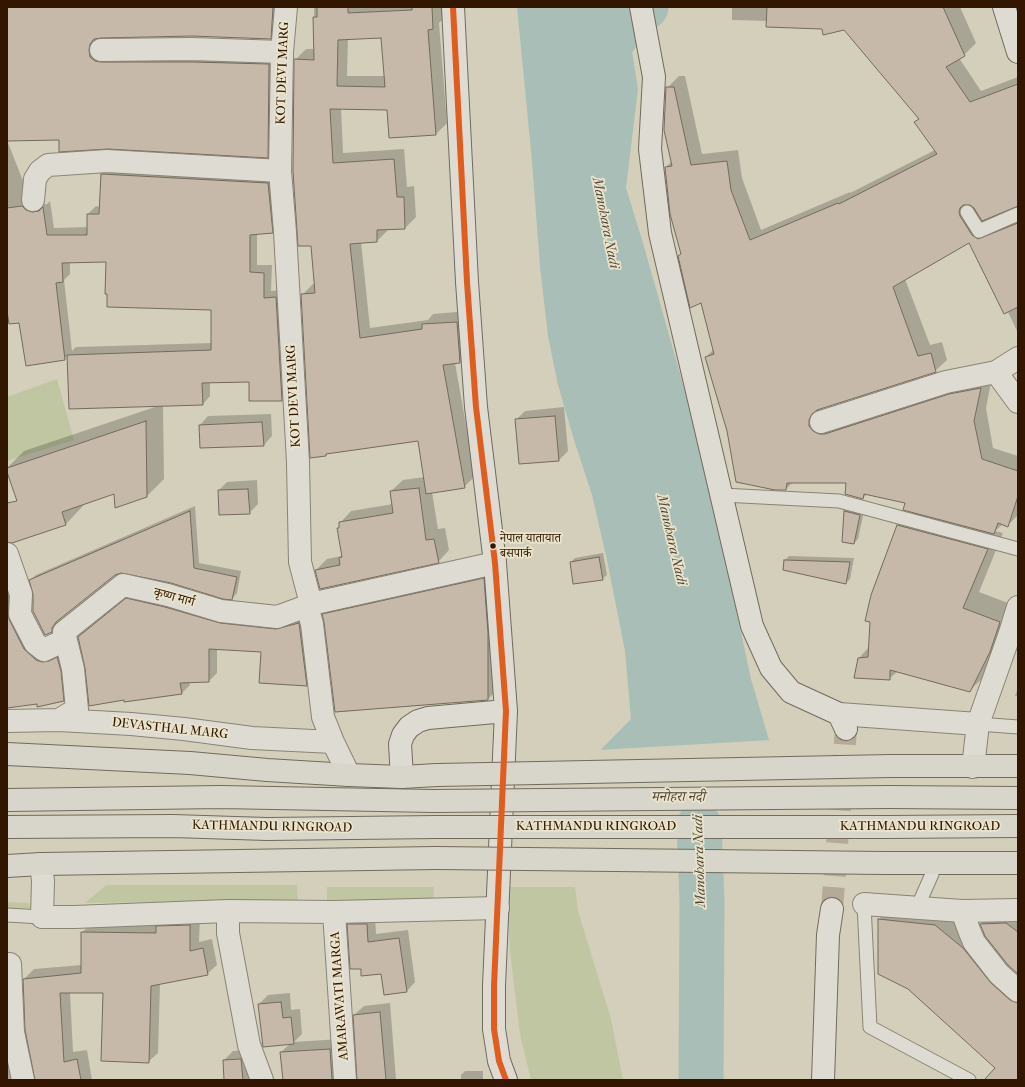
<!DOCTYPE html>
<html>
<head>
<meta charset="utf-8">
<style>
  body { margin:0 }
  #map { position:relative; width:1025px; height:1087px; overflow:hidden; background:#d4cfba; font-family:"IM FELL French Canon",serif }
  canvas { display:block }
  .frame { position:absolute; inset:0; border:8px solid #331600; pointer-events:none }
</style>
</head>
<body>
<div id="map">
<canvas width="1025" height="1087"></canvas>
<div class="frame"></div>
</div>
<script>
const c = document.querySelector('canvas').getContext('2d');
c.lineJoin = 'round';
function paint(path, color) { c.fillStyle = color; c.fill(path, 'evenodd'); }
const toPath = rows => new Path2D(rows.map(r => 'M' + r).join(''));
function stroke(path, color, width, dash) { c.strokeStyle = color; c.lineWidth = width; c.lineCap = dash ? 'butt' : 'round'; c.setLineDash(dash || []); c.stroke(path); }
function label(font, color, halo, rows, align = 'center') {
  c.font = font + ' "IM FELL French Canon","Noto Serif Devanagari",serif'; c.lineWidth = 3.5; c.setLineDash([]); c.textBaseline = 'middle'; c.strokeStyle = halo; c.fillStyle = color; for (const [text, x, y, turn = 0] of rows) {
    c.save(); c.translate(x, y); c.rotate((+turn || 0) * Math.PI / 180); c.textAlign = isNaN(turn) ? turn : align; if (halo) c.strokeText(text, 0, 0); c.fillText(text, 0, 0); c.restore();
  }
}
const green = toPath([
  [57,379,74,440,7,461,7,397],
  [106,885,297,885,298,900,85,903],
  [327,887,434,887,433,901,327,900],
  [506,887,575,887,578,911,611,1019,623,1080,531,1080,520,1034,510,951],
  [7,902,28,903,32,908,7,910]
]);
const water = toPath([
  [517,7,625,7,638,89,626,188,643,243,703,455,751,679,769,740,764,886,573,778,631,719,625,651,607,560,592,495,575,443,558,385,548,336,540,266,532,161]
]);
const pier = toPath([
  [771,740,766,886,573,887,571,778,598,750]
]);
const shadow = toPath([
  [7,7,280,7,278,30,270,38,192,36,97,38,96,42,277,57,275,149,267,157,60,139,7,140,30,199,40,205,47,204,50,201,54,228,88,227,88,214,96,206,100,207,102,174,109,167,276,176,280,224,272,232,257,233,257,265,272,265,271,291,283,290,289,392,282,400,250,381,210,382,210,396,203,404,163,405,164,479,147,496,115,493,83,504,83,506,66,524,30,536,7,468,24,451,158,406,70,408,68,355,65,359,19,322,7,324],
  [107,261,212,309,212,343,76,347,72,351,64,280,70,274,70,262],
  [314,7,443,7,444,18,439,23,447,123,436,134,390,137,387,109,341,108,343,153,404,149,407,187,414,186,416,217,405,228,388,228,388,230,377,241,361,242,370,328,428,320,433,314,468,311,471,351,460,362,455,363,475,476,464,487,432,492,438,529,445,528,449,550,438,562,316,570,327,559,341,556,343,555,340,523,351,511,393,504,391,491,403,480,425,477,419,439,328,452,326,455,302,295,313,284,316,284,295,60,306,49,315,49],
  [382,37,385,76,347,76,348,39],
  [732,7,960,7,976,43,964,55,959,58,981,91,1018,77,1018,206,1015,206,981,220,984,224,1018,217,1018,333,1008,312,969,242,905,279,930,345,942,342,947,360,935,371,820,408,820,414,992,377,986,408,993,448,1018,456,1018,515,1008,525,1003,524,995,531,1003,533,979,592,1016,606,986,675,969,691,898,671,889,679,859,658,869,647,898,525,912,511,906,502,867,494,863,498,847,482,793,482,786,489,728,431,706,357,714,349,702,301,682,253,666,167,672,161,667,88,679,76,685,76,702,154,738,150,742,178,761,230,850,192,850,193,935,150,920,118,845,28,823,29,768,21,732,20],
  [564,407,568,451,559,460,520,463,517,419,525,411],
  [271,414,272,436,264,445,200,425,208,416],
  [257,480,258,504,249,513,219,490,227,482],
  [195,506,199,563,241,571,237,593,232,599,171,582,126,572,115,574,59,618,57,621,57,626,51,632,34,594,30,580,36,575],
  [849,507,864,511,858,539,854,543,843,542,845,511],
  [603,553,607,575,602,579,571,562,575,558],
  [789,556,854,558,850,579,846,583,785,560],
  [7,558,17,611,59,653,72,692,63,700,7,707],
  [500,562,505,682,488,699,323,615,340,598],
  [135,591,307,615,315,677,306,685,262,651,217,648,217,673,209,681,189,682,190,685,181,694,86,668,79,637,88,629],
  [1018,688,1018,696,1015,696],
  [891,907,948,913,1018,985,1018,1080,998,1080,996,1068,879,919],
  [1018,911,1018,973,981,924,993,912],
  [375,915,376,934,408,930,415,982,407,991,382,973,362,968,348,925,357,916],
  [200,916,199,942,212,939,217,965,207,974,160,983,158,1053,148,1062,104,992,70,992,73,1052,87,1050,92,1080,36,1080,24,979,34,969,82,965,82,933,91,923],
  [290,993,291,1010,300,1009,302,1034,294,1042,340,1039,347,1080,284,1080,281,1052,291,1043,259,1004,268,995],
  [390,1003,396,1080,358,1080,354,1015,364,1006],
  [250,1050,252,1080,225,1080,224,1060,233,1051],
  [7,1060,9,1063,25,1080,7,1080],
  [465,1071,483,1071,483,1080,461,1080,461,1075]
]);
const river = toPath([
  [591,71,627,21,646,7],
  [699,825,702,901,701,1080]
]);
const building = toPath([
  [7,7,273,7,271,39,192,36,101,38,94,39,90,44,89,50,90,57,95,61,101,62,192,62,269,64,268,158,108,149,59,152,59,140,7,141,7,7],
  [317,7,348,7,348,13,412,10,412,7,432,7,433,29,428,30,436,135,389,138,387,110,330,109,333,163,394,159,397,197,404,197,405,229,377,230,377,242,350,244,360,338,422,329,422,324,457,322,460,363,443,365,465,488,426,494,418,441,326,454,326,456,310,458,301,294,315,293,311,246,298,246,293,171,294,59,314,60,313,17,317,17,317,7],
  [381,38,385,87,337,86,338,40,381,38],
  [767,7,943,7,965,56,946,67,970,102,1018,84,1018,206,982,221,974,208,970,205,963,205,960,208,959,212,960,216,972,235,978,239,1018,223,1018,307,1004,314,969,243,893,287,918,356,931,353,936,372,817,410,812,414,809,420,809,426,813,431,819,434,825,434,949,394,981,388,974,421,982,459,1018,471,1018,496,1008,527,998,523,994,534,903,510,905,503,864,494,863,499,845,494,846,483,787,483,786,490,775,490,736,482,727,431,705,357,714,354,701,303,690,308,678,256,681,254,670,214,665,167,672,166,664,130,666,87,674,87,691,165,727,161,731,190,750,240,838,203,839,204,937,154,914,122,919,119,844,30,823,35,822,29,766,27,767,7],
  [101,174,268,183,273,233,250,235,250,272,264,273,264,298,276,297,282,401,249,401,249,382,202,383,203,405,69,409,67,355,211,350,211,310,107,307,107,294,105,294,106,262,62,263,63,282,56,283,65,360,26,366,19,323,9,324,7,311,7,208,22,206,26,210,32,212,39,211,43,207,47,235,87,235,87,214,99,214,101,174],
  [555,416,559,461,519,464,515,419,555,416],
  [146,421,147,497,115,508,114,494,62,512,66,525,12,543,7,542,7,503,17,501,7,472,7,468,146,421],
  [262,422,264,446,200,448,199,425,262,422],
  [419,488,426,540,434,539,439,563,320,589,315,570,340,565,339,558,342,557,337,528,339,528,339,522,393,513,390,491,419,488],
  [248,489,250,514,219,515,218,490,248,489],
  [190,511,194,568,237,577,232,600,223,599,171,583,121,573,115,575,56,622,52,628,52,632,45,635,33,611,33,594,29,580,190,511],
  [844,511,860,515,854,544,842,542,844,511],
  [897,525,988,549,963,608,1000,622,990,652,970,692,890,670,890,680,854,678,858,658,868,657,870,622,865,621,871,595,897,525],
  [599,557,603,580,573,584,570,562,599,557],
  [784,560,850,562,846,584,783,570,784,560],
  [484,578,488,633,488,700,335,712,324,622,322,614,484,578],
  [7,592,8,596,8,613,9,619,24,649,36,660,42,662,49,661,57,657,61,671,64,701,37,707,37,704,7,708,7,592],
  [126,598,165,607,220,623,276,629,299,623,307,686,259,683,261,652,209,649,209,682,180,683,182,694,124,702,124,700,89,706,85,668,78,637,126,598],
  [878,919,935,925,963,948,991,983,1010,1000,1018,1003,1018,1080,984,1080,995,1068,908,989,878,974,878,919],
  [1006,923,1018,932,1018,974,1008,965,985,936,980,924,1006,923],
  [347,924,367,924,368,942,399,938,407,992,384,995,381,974,361,976,361,969,350,969,347,924],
  [190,925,190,951,203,948,208,975,151,986,149,1063,101,1061,103,993,60,993,64,1062,77,1059,81,1080,35,1080,25,1030,23,979,81,973,81,932,156,933,156,926,190,925],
  [281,1002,283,1018,291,1017,294,1044,263,1047,258,1004,281,1002],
  [380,1012,386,1080,357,1080,353,1015,380,1012],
  [330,1049,332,1080,283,1080,280,1052,330,1049],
  [241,1059,243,1080,224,1080,223,1060,241,1059]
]);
const secondaryTunnel = toPath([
  [832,909,846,729]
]);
const lane = toPath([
  [967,212,979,231,1018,214],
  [722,495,839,501,1018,549],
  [978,724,1018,727],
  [864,904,870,1027,969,1080],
  [917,908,932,874,934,863],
  [7,915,42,917]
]);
const street = toPath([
  [286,7,282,52,280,171,285,232,298,462,300,562,311,604,307,606,312,624,323,717,333,742,349,775],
  [101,50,192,49,282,52],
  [33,200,35,179,40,171,48,165,107,161,280,171],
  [996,372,1018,402],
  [821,422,946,382,996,372,1018,358],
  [7,554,21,594,20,614,35,643,44,650,65,640],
  [311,604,495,563],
  [839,714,978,724],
  [59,720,77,709,73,669,64,632,123,585,168,595,221,611,277,617,307,606],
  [7,721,59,720,131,724,184,729,252,738,333,742],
  [973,767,978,724,1009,636,1018,607],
  [41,864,43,881,42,917,74,917,228,911,334,912,498,908],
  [864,904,962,911,1018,910],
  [228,911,228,933,249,1045,262,1080],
  [962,911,969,930,974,942,999,974,1018,991],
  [334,912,345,1080],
  [10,964,13,1032,23,1080]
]);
const secondary = toPath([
  [453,7,467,282,476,407,495,563,506,711,494,986,494,1029,499,1061,506,1080],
  [641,7,654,77,650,149,660,233,752,626,771,668,791,692,839,714,846,729],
  [1004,7,1018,52],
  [402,777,400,744,403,735,409,727,418,721,428,718,506,711],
  [823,1080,828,935,832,909]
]);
const primary = toPath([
  [7,754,190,763,267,770,349,775,402,777,437,775],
  [891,766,1018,766],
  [884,863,1018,863],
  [7,866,41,864,436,858]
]);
const highway = toPath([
  [889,797,1018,798],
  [7,800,220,797,433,801],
  [7,827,173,826,267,829,436,827],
  [887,827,1018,826]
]);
const primaryBridge = toPath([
  [437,775,891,766],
  [436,858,884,863]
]);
const highwayBridge = toPath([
  [433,801,889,797],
  [436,827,887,827]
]);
const bus1 = toPath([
  [453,7,467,282,476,407,495,563,506,711,494,986,494,1029,499,1061,506,1080]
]);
const markers = [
  [493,546,3.5,"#331600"]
];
const busNames = [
  ["नेपाल यातायात",500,539],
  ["बसपार्क",500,554]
];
const streetNames = [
  ["KOT DEVI MARG",283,73,-88],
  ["KOT DEVI MARG",294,396,-93],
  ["कृष्ण मार्ग",174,598,15],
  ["DEVASTHAL MARG",170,729,6],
  ["KATHMANDU RINGROAD",272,827,1],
  ["KATHMANDU RINGROAD",596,827],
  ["KATHMANDU RINGROAD",920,827],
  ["AMARAWATI MARGA",340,996,-94]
];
const waterNames = [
  ["Manohara Nadi",605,223,79],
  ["Manohara Nadi",671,540,77],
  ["मनोहरा नदी",678,798],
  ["Manohara Nadi",700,861,-92]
];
paint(green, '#c0c6a1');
paint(water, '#a9beb6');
paint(pier, '#d4cfba');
paint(shadow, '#0003');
stroke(river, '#a9beb6', 45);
paint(building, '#c7b9aa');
stroke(building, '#726a5d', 1);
stroke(secondaryTunnel, '#b4aa95', 22, [22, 11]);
stroke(lane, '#8a8375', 15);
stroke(street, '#8a8375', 24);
stroke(secondary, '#726a5d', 24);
stroke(primary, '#726a5d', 24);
stroke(highway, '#726a5d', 24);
stroke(lane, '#dedcd2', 13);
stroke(street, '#dedcd2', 22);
stroke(secondary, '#dedcd2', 22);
stroke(primary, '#d8d6ca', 22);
stroke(highway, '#d8d6ca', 22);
stroke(primaryBridge, '#726a5d', 24, []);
stroke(highwayBridge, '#726a5d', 24, []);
stroke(primaryBridge, '#d8d6ca', 22);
stroke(highwayBridge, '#d8d6ca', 22);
stroke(bus1, '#df5d1f', 6);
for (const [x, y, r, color] of markers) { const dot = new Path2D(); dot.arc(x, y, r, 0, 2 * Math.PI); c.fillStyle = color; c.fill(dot); stroke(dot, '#eae4cc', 1.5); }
label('12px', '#331600', '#eae4cc', busNames, 'left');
label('13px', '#331600', '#eae4cc', streetNames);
label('italic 14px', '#514636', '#eae4cc', waterNames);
</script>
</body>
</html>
